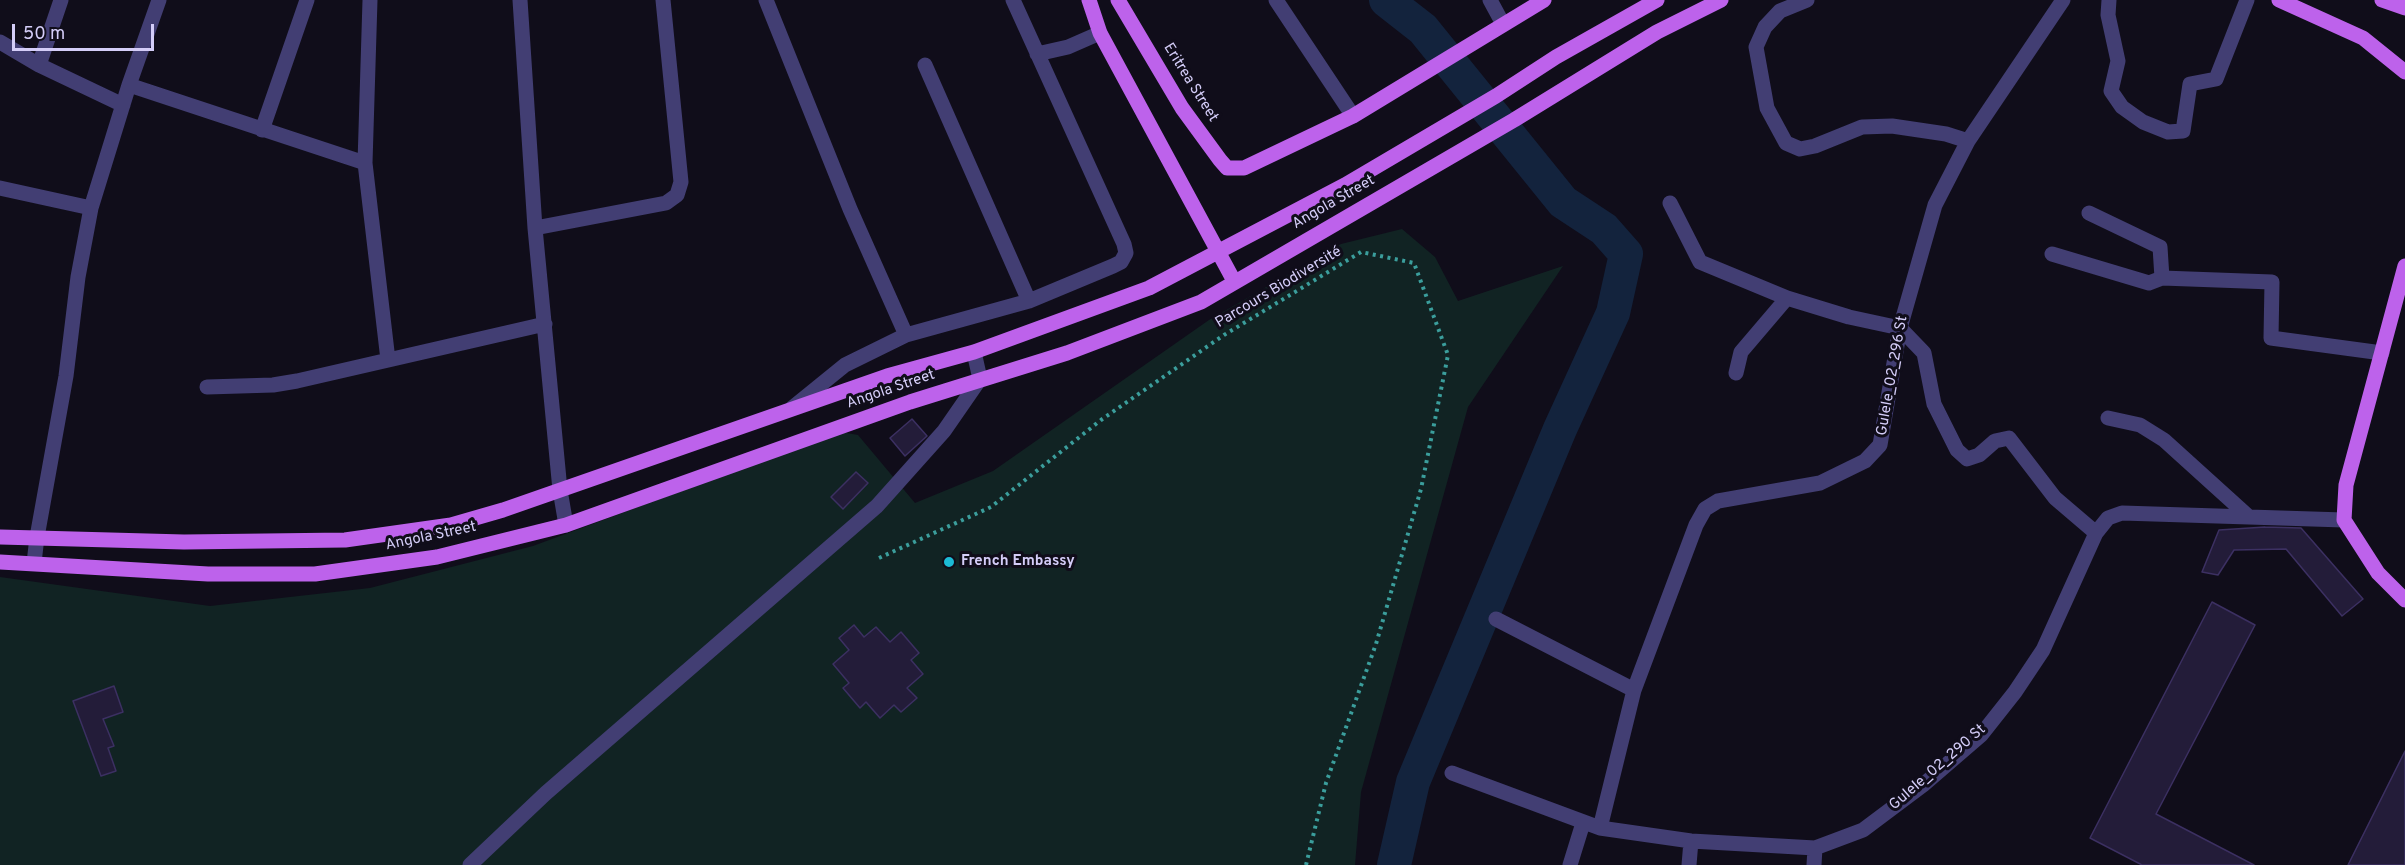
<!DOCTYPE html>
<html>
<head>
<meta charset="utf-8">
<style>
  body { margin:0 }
  #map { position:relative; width:2405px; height:865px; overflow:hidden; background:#100d1a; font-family:Overpass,sans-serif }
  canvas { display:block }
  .scale { position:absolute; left:12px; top:24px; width:142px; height:27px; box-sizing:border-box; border:3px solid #d4cdf8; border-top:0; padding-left:8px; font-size:18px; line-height:21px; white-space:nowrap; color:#d4cdf8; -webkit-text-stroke:4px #100d1a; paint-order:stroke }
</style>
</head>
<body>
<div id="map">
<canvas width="2405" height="865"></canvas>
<div class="scale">50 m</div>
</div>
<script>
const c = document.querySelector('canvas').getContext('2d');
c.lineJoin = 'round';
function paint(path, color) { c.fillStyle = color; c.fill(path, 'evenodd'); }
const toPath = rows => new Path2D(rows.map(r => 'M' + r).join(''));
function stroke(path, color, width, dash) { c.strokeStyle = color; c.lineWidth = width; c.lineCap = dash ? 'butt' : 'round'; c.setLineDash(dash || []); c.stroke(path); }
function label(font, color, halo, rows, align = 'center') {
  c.font = font + ' Overpass,sans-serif'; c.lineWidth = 6; c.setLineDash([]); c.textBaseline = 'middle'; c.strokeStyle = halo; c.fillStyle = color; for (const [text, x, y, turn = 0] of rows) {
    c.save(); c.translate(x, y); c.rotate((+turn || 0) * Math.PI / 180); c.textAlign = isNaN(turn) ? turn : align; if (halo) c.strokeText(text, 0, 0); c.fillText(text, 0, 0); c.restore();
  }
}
const green = toPath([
  [1402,229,1435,257,1458,301,1563,266,1468,407,1361,792,1355,865,0,865,0,577,210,606,370,588,533,546,841,432,858,435,915,503,993,471,1209,320,1341,244]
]);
const river = toPath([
  [1386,0,1423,29,1563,202,1604,229,1626,254,1613,313,1560,429,1413,782,1394,865]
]);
const building = toPath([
  [912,419,927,436,905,456,890,438,912,419],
  [856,472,868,483,843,509,831,497,856,472],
  [2265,527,2301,528,2363,599,2342,616,2286,549,2234,550,2218,575,2202,572,2219,530,2265,527],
  [2212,602,2255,625,2156,814,2254,865,2142,865,2090,838,2212,602],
  [854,625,864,637,876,627,890,642,901,632,919,653,911,660,923,674,907,688,917,698,901,712,894,705,880,718,866,702,860,708,843,688,849,683,833,664,849,650,839,638,854,625],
  [114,686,123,712,103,719,114,746,108,748,116,771,101,776,73,701,114,686],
  [2405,751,2405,865,2348,865,2405,751]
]);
const path = toPath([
  [879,558,991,507,1101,420,1224,335,1361,252,1414,263,1448,355,1421,489,1376,644,1326,783,1306,865]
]);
const minor = toPath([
  [370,0,365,163,388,360],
  [520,0,535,228,560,490,566,525],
  [766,0,850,209,906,335],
  [1276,0,1353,116],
  [1490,0,1503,24],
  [1807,0,1780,11,1765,27,1756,47,1767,108,1786,143,1800,149,1815,146,1862,127,1892,126,1946,134,1968,141],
  [2109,0,2108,15,2118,61,2111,91,2122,107,2143,122,2168,132,2183,131,2190,84,2216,79,2247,0],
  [0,42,39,65,123,105],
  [1037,54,1068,47,1100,33],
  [39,65,61,0],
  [925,65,1029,301],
  [129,85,365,163],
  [262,130,307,0],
  [0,188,91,208],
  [1670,203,1700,262,1787,298,1849,317,1900,328],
  [2089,213,2160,247,2162,278,2272,282,2271,338,2382,353],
  [535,228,666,203,677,195,681,182,663,0],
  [2052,254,2149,283,2162,278],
  [1900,328,1924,353,1934,404,1957,450,1967,459,1979,455,1995,441,2009,438,2055,498,2096,533],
  [1736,373,1741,352,1787,298],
  [207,387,273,385,297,381,545,324],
  [792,408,845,365,906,335,1029,301,1113,266,1121,262,1126,253,1124,244,1013,0],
  [2108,418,2140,425,2164,440,2248,516],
  [34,563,37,537,66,376,78,277,91,208,129,85,159,0],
  [1496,619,1634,690],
  [1452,773,1600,828,1691,841,1815,848,1863,830,1923,785,1981,735,2015,692,2043,650,2096,533,2108,518,2122,513,2344,520],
  [1600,828,1634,690,1696,525,1705,509,1718,501,1820,483,1865,461,1880,445,1900,328,1935,205,1968,141,2063,0],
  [470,865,546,793,877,506,944,431,980,379,974,352],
  [1570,865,1583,823],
  [1689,865,1691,841],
  [1814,865,1815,848]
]);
const major = toPath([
  [1089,0,1100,33,1234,281],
  [1118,0,1182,108,1220,160,1227,168,1244,168,1353,116,1544,0],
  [2279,0,2363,38,2405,72],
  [2382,0,2405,8],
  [2405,266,2346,485,2344,520,2378,573,2405,600],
  [0,537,184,542,345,540,451,525,503,510,887,376,974,352,1149,288,1345,185,1496,96,1556,57,1657,0],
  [0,562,208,574,315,574,437,557,566,525,910,402,1067,353,1201,302,1514,120,1657,32,1721,0]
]);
const markers = [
  [949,562,6,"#1cbbd6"]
];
const streetNames = [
  ["Eritrea Street",1190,83,58],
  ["Angola Street",1334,203,-30],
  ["Parcours Biodiversité",1279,288,-31],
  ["Gulele_02_296 St",1893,376,-80],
  ["Angola Street",891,390,-19],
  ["Angola Street",431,537,-12],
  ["Gulele_02_290 St",1938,768,-41]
];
const poiNames = [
  ["French Embassy",961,562]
];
paint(green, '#112323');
stroke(river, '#13233d', 34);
paint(building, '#231c39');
stroke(building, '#3c3062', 1.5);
stroke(path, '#3b9e9c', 4, [3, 4.5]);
stroke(minor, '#423e73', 15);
stroke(major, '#bd62eb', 15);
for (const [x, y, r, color] of markers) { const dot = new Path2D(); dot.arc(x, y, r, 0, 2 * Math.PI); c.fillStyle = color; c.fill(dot); stroke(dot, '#100d1a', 2); }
label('15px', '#d4cdf8', '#100d1a', streetNames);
label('bold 15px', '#d4cdf8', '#100d1a', poiNames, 'left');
</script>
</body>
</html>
